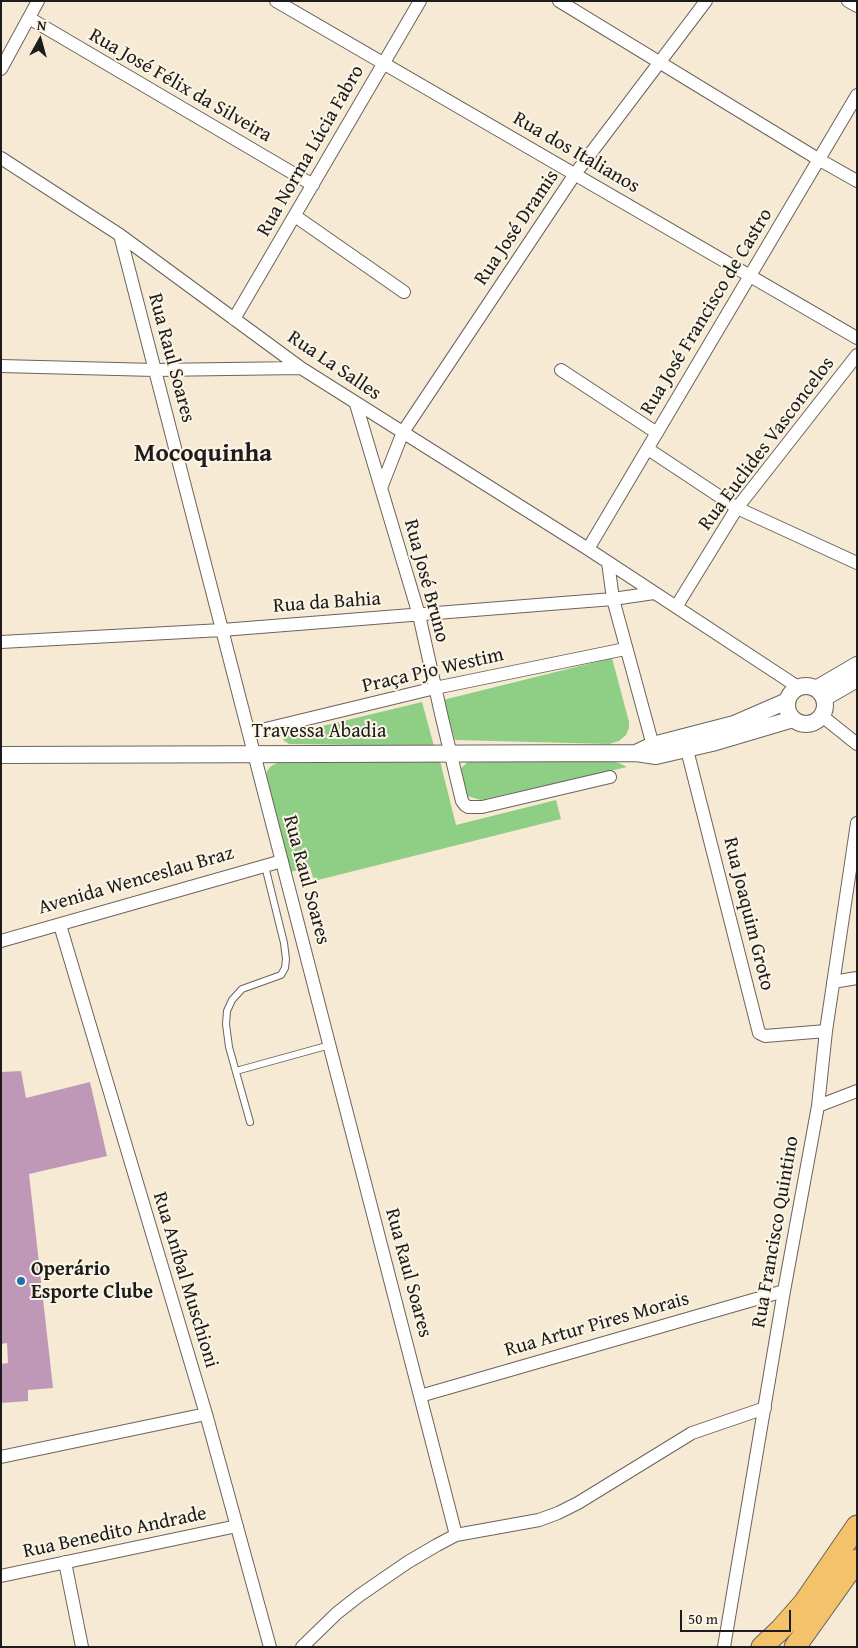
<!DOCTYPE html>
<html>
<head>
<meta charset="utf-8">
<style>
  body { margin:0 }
  #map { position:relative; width:858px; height:1648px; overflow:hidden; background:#f7ead4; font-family:"Gentium Book Plus",serif }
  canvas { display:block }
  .frame { position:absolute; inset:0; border:2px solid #1c1c1c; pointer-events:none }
  .north { position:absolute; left:15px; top:15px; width:50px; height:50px; -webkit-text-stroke:4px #fcf5e5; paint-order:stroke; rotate:7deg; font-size:14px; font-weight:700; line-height:20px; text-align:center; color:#1c1c1c }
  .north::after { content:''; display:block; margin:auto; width:18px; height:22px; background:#1c1c1c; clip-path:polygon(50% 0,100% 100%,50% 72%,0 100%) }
  .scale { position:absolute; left:680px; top:1610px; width:111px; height:22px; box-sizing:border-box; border:2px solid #1c1c1c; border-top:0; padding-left:6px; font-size:15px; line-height:18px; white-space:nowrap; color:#1c1c1c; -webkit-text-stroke:4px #fcf5e5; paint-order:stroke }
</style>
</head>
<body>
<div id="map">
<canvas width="858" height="1648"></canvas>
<div class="frame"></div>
<div class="north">N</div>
<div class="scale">50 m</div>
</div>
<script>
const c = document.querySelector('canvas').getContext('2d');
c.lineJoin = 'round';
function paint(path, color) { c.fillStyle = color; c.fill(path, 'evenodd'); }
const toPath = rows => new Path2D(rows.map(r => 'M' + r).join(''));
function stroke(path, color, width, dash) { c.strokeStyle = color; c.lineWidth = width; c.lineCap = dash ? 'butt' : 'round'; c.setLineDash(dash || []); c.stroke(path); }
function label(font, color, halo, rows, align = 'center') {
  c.font = font + ' "Gentium Book Plus",serif'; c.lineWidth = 4; c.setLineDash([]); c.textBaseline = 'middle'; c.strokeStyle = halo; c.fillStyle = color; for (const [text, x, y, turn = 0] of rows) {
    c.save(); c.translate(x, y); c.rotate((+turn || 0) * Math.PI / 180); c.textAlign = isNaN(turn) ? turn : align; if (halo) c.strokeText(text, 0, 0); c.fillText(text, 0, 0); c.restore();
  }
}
const green = toPath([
  [612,658,629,722,629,728,626,735,619,741,609,744,455,740,443,700],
  [422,702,434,746,289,744,283,740,285,735],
  [440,761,456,825,556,800,561,819,314,881,310,867,290,872,266,778,267,771,271,766,277,763],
  [469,761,611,761,619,763,627,767,481,800,467,796,460,769]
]);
const building = toPath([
  [21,1071,26,1098,90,1082,107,1156,29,1174,53,1388,28,1390,28,1401,1,1403,1,1364,8,1363,7,1343,1,1344,1,1072]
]);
const service = toPath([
  [236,1071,330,1045],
  [250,1122,229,1047,226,1024,227,1011,232,1000,242,989,281,975,285,968,286,959,284,943,265,866]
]);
const minor = toPath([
  [276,1,857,338],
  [559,1,818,159,857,181],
  [848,1,857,6],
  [29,18,313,185],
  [1,69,38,1],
  [1,158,120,235,301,368,588,549,798,687],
  [295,216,404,292],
  [120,235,456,1535],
  [234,319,420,1],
  [1,366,155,370,301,368],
  [561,370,657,433],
  [356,404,381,488],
  [648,449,737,508,857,563],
  [588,549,857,95],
  [608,562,613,599,655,753],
  [676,607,737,508,857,355],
  [1,642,222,630,613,599,654,593],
  [822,716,857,744],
  [249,733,435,688,625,649],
  [685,742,759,1033,765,1036,826,1031],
  [610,777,482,807,468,807,465,805,462,801,442,718,419,615,381,488,403,432,575,174,706,1],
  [60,925,206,1414,270,1647],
  [1,941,282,861],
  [833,982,857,978],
  [818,1106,857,1091],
  [420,1396,784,1291],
  [1,1457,206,1414],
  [65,1562,82,1647],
  [1,1576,237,1526],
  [302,1647,337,1613,360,1595,408,1562,437,1545,456,1535,539,1520,558,1513,578,1503,692,1433,765,1408],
  [724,1647,784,1291,818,1106,826,1031,857,823]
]);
const tertiary = toPath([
  '787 705a19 19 0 1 1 38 0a19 19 0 1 1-38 0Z',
  [816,689,857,665],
  [824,698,857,679],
  [636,753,653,745,734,724,787,701],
  [1,755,636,753,656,756,712,743,793,719]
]);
const trunk = toPath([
  [762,1647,781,1629,804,1603,857,1526],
  [795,1647,857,1560]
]);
const markers = [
  [21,1281,5,"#1f6fb2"]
];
const streetNames = [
  ["Rua José Félix da Silveira",180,86,30],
  ["Rua Norma Lúcia Fabro",311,151,-60],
  ["Rua dos Italianos",576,153,30],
  ["Rua José Dramis",517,228,-56],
  ["Rua José Francisco de Castro",707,312,-59],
  ["Rua Raul Soares",171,358,75],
  ["Rua La Salles",334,366,34],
  ["Rua Euclides Vasconcelos",767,444,-53],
  ["Rua José Bruno",426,581,75],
  ["Rua da Bahia",327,603,-4],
  ["Praça Pjo Westim",433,671,-13],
  ["Travessa Abadia",319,732],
  ["Rua Raul Soares",306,880,75],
  ["Avenida Wenceslau Braz",136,881,-16],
  ["Rua Joaquim Groto",748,914,76],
  ["Rua Francisco Quintino",776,1232,-80],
  ["Rua Raul Soares",408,1273,75],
  ["Rua Aníbal Muschioni",185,1280,73],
  ["Rua Artur Pires Morais",597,1325,-16],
  ["Rua Benedito Andrade",115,1533,-12]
];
const poiNames = [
  ["Operário",31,1270],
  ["Esporte Clube",31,1293]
];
const districtNames = [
  ["Mocoquinha",203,455]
];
paint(green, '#8fce85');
paint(building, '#be98b6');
stroke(service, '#69645c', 8);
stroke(minor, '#69645c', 14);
stroke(tertiary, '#69645c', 18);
stroke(trunk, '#69645c', 23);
stroke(service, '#fff', 6);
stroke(minor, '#fff', 12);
stroke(tertiary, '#fff', 16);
stroke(trunk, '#f3c26a', 21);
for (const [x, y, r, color] of markers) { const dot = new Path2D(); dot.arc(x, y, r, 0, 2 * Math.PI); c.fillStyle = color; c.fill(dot); stroke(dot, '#fcf5e5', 2); }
label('20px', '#1c1c1c', '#fcf5e5', streetNames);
label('bold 20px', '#1c1c1c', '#fcf5e5', poiNames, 'left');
label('bold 25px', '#1c1c1c', '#fcf5e5', districtNames);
</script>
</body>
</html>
